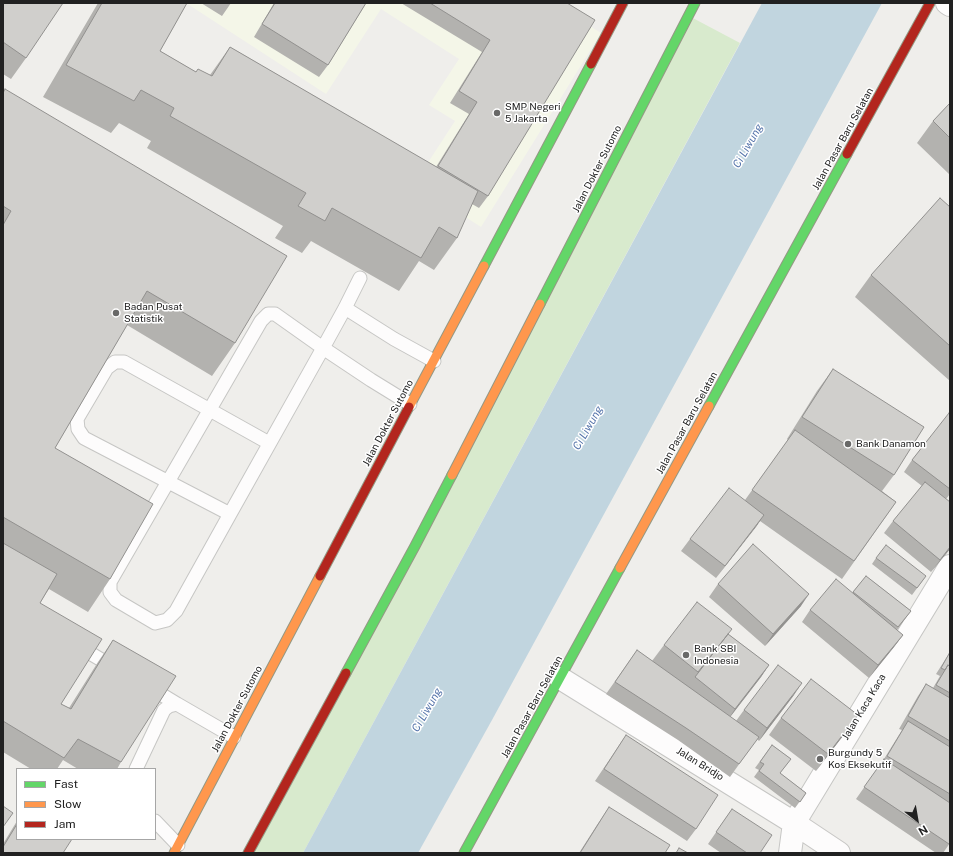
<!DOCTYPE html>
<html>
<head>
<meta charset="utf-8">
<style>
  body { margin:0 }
  #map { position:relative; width:953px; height:856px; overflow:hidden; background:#efeeeb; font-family:"Public Sans",sans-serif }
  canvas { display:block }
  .frame { position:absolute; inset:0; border:4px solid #212121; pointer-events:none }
  .legend { position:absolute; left:16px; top:768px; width:140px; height:72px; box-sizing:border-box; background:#fff; border:1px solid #a6a6a6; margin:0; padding:5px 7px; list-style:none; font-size:12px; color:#212121 }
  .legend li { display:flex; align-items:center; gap:8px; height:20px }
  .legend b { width:20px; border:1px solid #a6a6a6 }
  .north { position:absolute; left:897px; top:800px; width:40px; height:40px; -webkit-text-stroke:3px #fff; paint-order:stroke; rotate:149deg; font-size:11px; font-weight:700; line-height:16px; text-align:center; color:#212121 }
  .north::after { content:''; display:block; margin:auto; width:14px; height:18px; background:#212121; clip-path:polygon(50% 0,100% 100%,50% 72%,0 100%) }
</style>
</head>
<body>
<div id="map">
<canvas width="953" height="856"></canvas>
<div class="frame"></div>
<ul class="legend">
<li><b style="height:5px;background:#63d668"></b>Fast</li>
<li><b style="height:5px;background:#ff974d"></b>Slow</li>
<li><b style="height:5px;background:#b3261e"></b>Jam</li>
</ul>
<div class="north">N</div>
</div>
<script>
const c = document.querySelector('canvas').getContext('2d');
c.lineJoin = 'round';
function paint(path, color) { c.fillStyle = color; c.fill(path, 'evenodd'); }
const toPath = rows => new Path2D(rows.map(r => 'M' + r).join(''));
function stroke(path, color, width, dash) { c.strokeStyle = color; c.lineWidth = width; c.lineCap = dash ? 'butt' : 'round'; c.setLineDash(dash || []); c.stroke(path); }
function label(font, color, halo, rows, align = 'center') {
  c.font = font + ' "Public Sans",sans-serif'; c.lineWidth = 3; c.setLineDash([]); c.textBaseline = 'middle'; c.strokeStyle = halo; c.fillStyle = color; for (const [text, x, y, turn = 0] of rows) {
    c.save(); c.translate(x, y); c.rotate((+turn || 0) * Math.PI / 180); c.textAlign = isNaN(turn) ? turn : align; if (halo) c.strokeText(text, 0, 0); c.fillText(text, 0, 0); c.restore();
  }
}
const education = toPath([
  [186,3,553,3,601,33,481,227,414,184,455,121,429,105,459,59,381,9,326,94]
]);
const grass = toPath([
  [689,16,740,43,303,853,249,853]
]);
const water = toPath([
  [762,3,882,3,492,720,418,853,303,853]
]);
const lane = toPath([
  [360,278,345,308,323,348,230,514,176,611,167,620,155,623,116,600,110,592,110,582,261,321,268,314,275,314,323,348,371,380,410,404],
  [345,308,394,339,434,361],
  [230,514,84,438,78,429,77,419,107,368,115,362,124,362,269,443],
  [78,646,115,668],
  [149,687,177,704],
  [136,769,164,710,169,706,177,704,234,737],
  [155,821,178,845]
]);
const street = toPath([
  [947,3,950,5],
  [560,678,794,823,839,853],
  [790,853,794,823,950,566]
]);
const fast = toPath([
  [484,266,591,64],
  [540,304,695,3],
  [709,406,847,154],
  [346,673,415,546,452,475],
  [464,853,620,568]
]);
const slow = toPath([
  [409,407,484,266],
  [452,475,540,304],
  [620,568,709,406],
  [174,853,320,576]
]);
const jam = toPath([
  [591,64,623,3],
  [847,154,930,3],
  [320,576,409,407],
  [248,853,346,673]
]);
const wall = toPath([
  [3,3,26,58,11,79,3,74],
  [98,3,187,3,160,51,196,72,210,75,230,47,436,167,469,114,450,103,482,52,401,3,567,3,488,196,479,208,472,204,457,238,434,270,419,261,399,291,311,241,302,253,275,238,283,226,147,148,151,141,119,123,111,133,43,97],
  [201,3,231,3,222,16],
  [274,3,366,3,328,65,319,77,254,37],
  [3,92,235,343,212,376,127,325,55,448,110,579,88,612,49,589,40,603,61,704,69,708,98,662,113,640,121,762,117,769,78,769,63,760,57,769,31,769,3,752],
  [950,103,950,175,917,143,933,121],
  [950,207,950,381,855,297,871,275],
  [833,369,894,475,882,491,896,502,842,579,760,521,716,578,681,551,690,539,745,500,788,440,787,439,817,391],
  [950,414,950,494,946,499,950,502,950,549,931,572,884,533,893,521,922,486,904,472,912,460],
  [876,558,926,576,912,595,872,564],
  [866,576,911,611,897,630,903,635,894,647,869,678,802,622,810,610,852,593],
  [718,584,801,606,765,646,709,597],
  [728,634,769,665,761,677,730,717,736,721,744,710,794,695,759,741,757,739,730,777,678,740,606,694,637,650,652,661,664,645],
  [950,652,950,843,943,853,936,853,856,799,884,759,902,730,899,729,918,696,926,684,933,688,940,676,936,674],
  [781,718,846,732,816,771,769,735],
  [626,735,696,829,687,841,595,781],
  [772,745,791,759,780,773,806,793,795,808,754,777,759,770,755,768],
  [609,807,665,853,579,853,597,825],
  [732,809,760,853,721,853,708,844],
  [17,821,17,839,3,853,3,844]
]);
const shadedWall = toPath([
  [764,515,756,527,716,578,725,566],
  [950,547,950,549,931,572,940,560],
  [809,594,801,606,765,646,773,634],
  [903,635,894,647,869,678,878,665],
  [769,665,761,677,727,721,735,709],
  [802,683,794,695,759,741,767,728],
  [858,715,846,732,816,771,828,754]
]);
const building = toPath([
  [3,3,63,3,26,58,3,42,3,3],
  [102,3,187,3,160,51,196,72,198,69,212,76,230,47,478,191,457,238,439,227,421,258,332,208,325,221,298,206,306,193,170,116,174,108,141,90,134,101,66,65,102,3],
  [275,3,366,3,328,65,262,24,275,3],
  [430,3,567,3,595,20,488,196,438,166,477,102,459,91,490,40,430,3],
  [5,89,287,256,235,343,147,291,55,448,153,504,110,579,3,517,3,225,11,211,3,206,3,93,5,89],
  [950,103,950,138,933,121,950,103],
  [940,198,950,207,950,346,871,275,940,198],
  [833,369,924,427,894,475,802,417,833,369],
  [949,413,950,414,950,489,912,460,949,413],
  [795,430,896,502,854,561,752,490,795,430],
  [925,482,950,502,950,547,940,560,893,521,925,482],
  [729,488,764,515,725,566,690,539,729,488],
  [3,543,57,574,40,603,102,639,61,704,71,709,113,640,176,676,121,762,78,739,64,758,3,721,3,543],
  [753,544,809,594,773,634,718,584,753,544],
  [886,545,926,576,917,588,876,558,886,545],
  [866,576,911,611,898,627,853,592,866,576],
  [836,579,903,635,878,665,810,610,836,579],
  [697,602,732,629,698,672,664,645,697,602],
  [728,634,769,665,735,709,695,677,728,634],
  [637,650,759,737,739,764,686,728,615,682,637,650],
  [950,652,950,667,948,665,945,670,941,668,950,652],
  [778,665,802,683,767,728,744,710,778,665],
  [948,665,950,667,950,693,936,685,948,665],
  [811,679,858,715,828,754,781,718,811,679],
  [926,684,950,698,950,741,908,716,926,684],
  [908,721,950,747,950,794,887,756,908,721],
  [626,735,718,795,696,829,604,769,626,735],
  [772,745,791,759,780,773,806,793,800,802,759,771,764,764,760,762,772,745],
  [884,759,950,803,950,843,949,844,864,787,884,759],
  [3,806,13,813,3,827,3,806],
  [609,807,670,845,665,853,580,853,609,807],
  [732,809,772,835,760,853,747,853,716,832,732,809],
  [17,824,17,839,72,839,63,853,3,853,3,847,17,824],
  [679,848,688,853,676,853,679,848]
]);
const markers = [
  [497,113,4,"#696968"],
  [116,313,4,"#696968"],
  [848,444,4,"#696968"],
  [686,655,4,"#696968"],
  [820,759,4,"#696968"]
];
const poiNames = [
  ["SMP Negeri",505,107],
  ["5 Jakarta",505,119],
  ["Badan Pusat",124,307],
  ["Statistik",124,319],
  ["Bank Danamon",856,444],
  ["Bank SBI",694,649],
  ["Indonesia",694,661],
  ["Burgundy 5",828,753],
  ["Kos Eksekutif",828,765]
];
const streetNames = [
  ["Jalan Pasar Baru Selatan",843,139,-61],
  ["Jalan Dokter Sutomo",597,169,-63],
  ["Jalan Dokter Sutomo",388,423,-62],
  ["Jalan Pasar Baru Selatan",687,423,-61],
  ["Jalan Pasar Baru Selatan",532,707,-61],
  ["Jalan Kaca Kaca",864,707,-59],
  ["Jalan Dokter Sutomo",237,709,-62],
  ["Jalan Bridjo",700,764,32]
];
const waterNames = [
  ["Ci Liwung",748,146,-60],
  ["Ci Liwung",588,428,-60],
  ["Ci Liwung",427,710,-60]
];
paint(education, '#f4f6e8');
paint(grass, '#d8eacd');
paint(water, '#c1d5df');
stroke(lane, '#c6c6c4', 15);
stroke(street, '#c6c6c4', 24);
stroke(fast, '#949884', 11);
stroke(slow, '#949884', 11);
stroke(jam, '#949884', 11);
stroke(lane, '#fdfcfc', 13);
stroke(street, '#fdfcfc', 22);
stroke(fast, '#63d668', 9);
stroke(slow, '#ff974d', 9);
stroke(jam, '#b3261e', 9);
paint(wall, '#b3b2af');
paint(shadedWall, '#92918f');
paint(building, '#d0cfcc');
stroke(building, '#92918f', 1);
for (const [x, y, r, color] of markers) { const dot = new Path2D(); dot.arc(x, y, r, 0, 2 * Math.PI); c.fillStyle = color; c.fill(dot); stroke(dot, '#fff', 1.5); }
label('10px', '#212121', '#fff', poiNames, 'left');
label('10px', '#212121', '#fff', streetNames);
label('italic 11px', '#5473aa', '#fff', waterNames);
</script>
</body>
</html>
